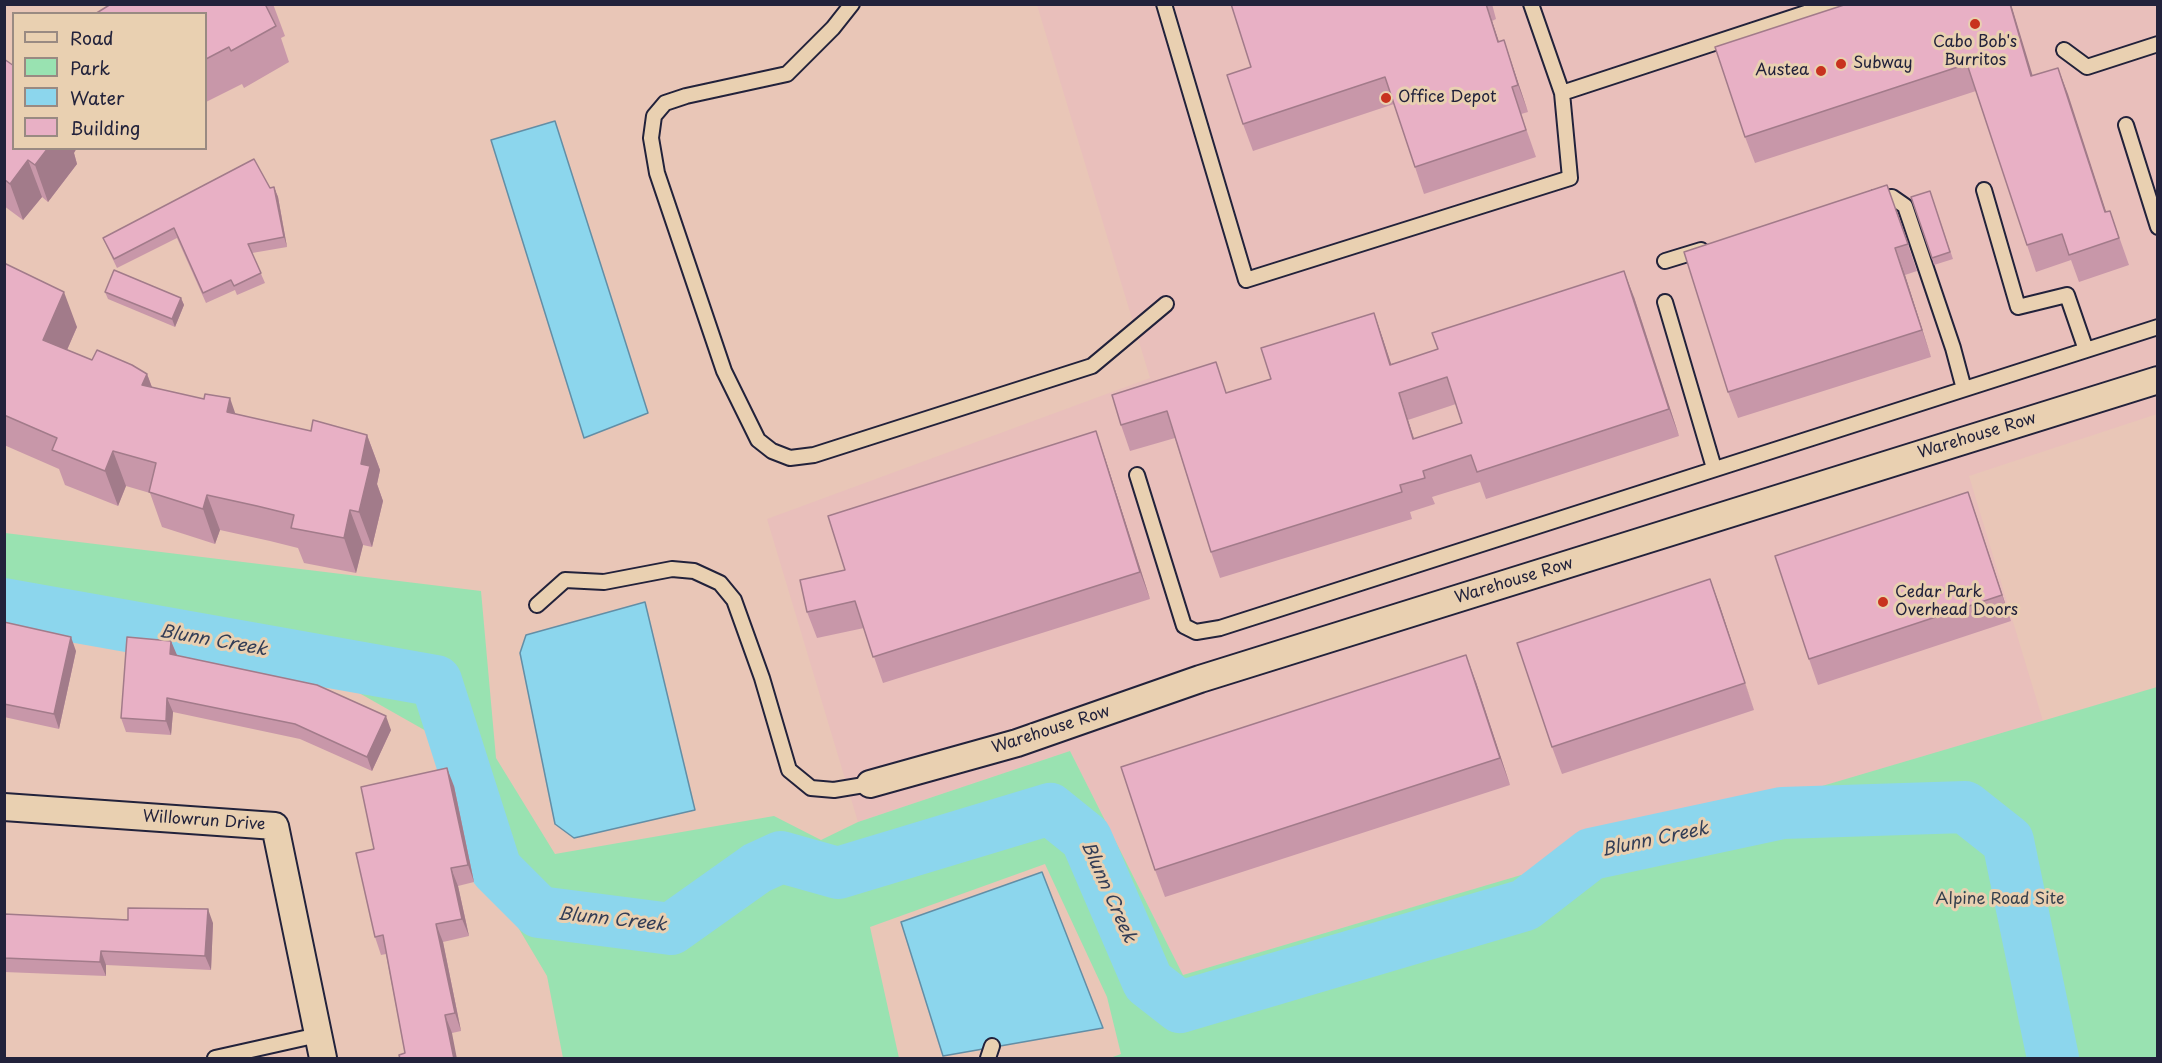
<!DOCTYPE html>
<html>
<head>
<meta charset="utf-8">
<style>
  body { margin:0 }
  #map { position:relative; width:2162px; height:1063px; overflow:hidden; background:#e9c6b7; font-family:"Playpen Sans",sans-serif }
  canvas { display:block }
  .frame { position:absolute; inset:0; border:6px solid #22223b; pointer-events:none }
  .legend { position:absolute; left:12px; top:12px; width:195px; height:138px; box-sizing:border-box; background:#e9d0b1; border:2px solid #998a82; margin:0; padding:8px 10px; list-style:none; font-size:18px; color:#22223b }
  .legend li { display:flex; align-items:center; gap:12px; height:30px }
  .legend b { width:30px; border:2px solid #998a82 }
</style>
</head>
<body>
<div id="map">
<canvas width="2162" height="1063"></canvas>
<div class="frame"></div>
<ul class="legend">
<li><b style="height:8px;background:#e9d0b1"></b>Road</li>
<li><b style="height:16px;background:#99e2b1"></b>Park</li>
<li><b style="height:16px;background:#8cd6ed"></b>Water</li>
<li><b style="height:16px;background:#e8b0c5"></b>Building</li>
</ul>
</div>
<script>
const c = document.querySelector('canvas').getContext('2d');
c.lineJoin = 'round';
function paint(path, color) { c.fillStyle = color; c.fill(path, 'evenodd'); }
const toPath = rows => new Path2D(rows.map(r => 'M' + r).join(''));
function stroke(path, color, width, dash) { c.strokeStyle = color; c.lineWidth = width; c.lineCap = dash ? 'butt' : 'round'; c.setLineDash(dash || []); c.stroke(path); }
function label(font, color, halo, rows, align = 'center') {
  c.font = font + ' "Playpen Sans",sans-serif'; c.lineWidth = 6; c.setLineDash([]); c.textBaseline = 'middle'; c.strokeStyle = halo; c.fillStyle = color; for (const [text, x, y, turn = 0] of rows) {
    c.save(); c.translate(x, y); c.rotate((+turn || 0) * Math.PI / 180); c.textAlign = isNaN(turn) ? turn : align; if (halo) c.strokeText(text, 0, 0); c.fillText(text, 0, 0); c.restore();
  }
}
const built = toPath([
  [1037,5,2157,5,2157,414,1969,476,2043,721,1183,975,1070,751,858,822,767,519,1150,378]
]);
const green = toPath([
  [5,533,481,591,496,758,555,854,774,816,821,840,858,822,1070,751,1183,975,2157,687,2157,1058,1110,1058,1121,1054,1107,997,1045,864,870,927,899,1058,563,1058,547,976,481,865,442,740,345,685,5,618]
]);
const water = toPath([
  [555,121,648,413,584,438,491,140,555,121],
  [645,602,695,810,574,838,555,824,520,653,526,635,645,602],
  [1042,872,1103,1028,943,1056,901,922,1042,872]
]);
const river = toPath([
  [4,604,436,681,496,869,539,912,671,929,757,868,781,857,838,873,1050,809,1086,838,1148,982,1180,1007,1525,905,1591,854,1782,813,1965,807,2008,841,2053,1058]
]);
const lane = toPath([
  [852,4,833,28,787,74,686,96,665,103,654,116,651,138,657,173,724,371,758,440,772,451,790,458,814,455,1092,366,1166,304],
  [1164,4,1246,280,1570,178,1562,93],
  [1531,4,1562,93,1833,4],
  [2064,50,2087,67,2158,44],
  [2126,125,2158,227],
  [1984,190,2018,307,2067,295,2086,350],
  [1875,198,1892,197,1905,206,1953,348,1964,389],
  [1665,261,1701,250],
  [1665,302,1714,468],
  [1137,475,1184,626,1196,632,1220,628,2158,327],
  [537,605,565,580,604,582,672,569,694,571,720,583,734,600,762,678,789,770,811,788,834,790,870,784],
  [215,1058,318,1035],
  [988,1058,992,1046]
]);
const street = toPath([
  [870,784,1017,743,1200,679,2158,380],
  [4,807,275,826,323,1058]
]);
const wall = toPath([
  [111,4,273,4,285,36,281,38,289,62,244,88,242,84,206,102,206,14],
  [1231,4,1492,4,1496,19,1492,21,1499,42,1504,40,1528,112,1521,114,1536,157,1424,194,1394,104,1253,151,1243,124,1251,67],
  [1847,4,2033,76,2058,68,2106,212,2110,211,2129,265,2079,282,2071,260,2036,272,2027,245,1976,91,1755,163,1745,137],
  [4,59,74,153,77,164,48,202,42,197,23,220,4,206],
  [274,187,278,197,287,247,252,253,265,283,237,295,235,290,206,303,177,238,117,268,107,247,103,238],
  [1930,191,1953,259,1934,265,1911,197],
  [1897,212,1917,271,1905,275,1931,357,1738,418,1728,392],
  [4,263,77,327,67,350,92,360,147,374,152,387,235,414,311,431,367,435,380,470,377,484,383,501,372,547,363,545,356,573,304,563,298,548,270,541,220,530,215,544,162,527,150,493,126,486,118,506,65,485,59,469,4,445],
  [105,292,181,298,184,305,175,327,108,299],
  [1634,297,1679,436,1486,499,1480,482,1432,497,1435,504,1410,512,1412,519,1220,578,1211,552,1175,438,1130,451,1121,425,1271,379,1374,313,1391,364],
  [1456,404,1462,423,1414,439,1408,420],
  [1105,458,1150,599,883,683,864,628,817,638,807,612,845,570],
  [1968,492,2011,621,1818,685,1809,659],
  [1710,579,1754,710,1562,774,1552,747],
  [4,622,76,651,59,729,4,717],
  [171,641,176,656,391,730,372,771,300,739,173,712,171,735,126,732,121,718],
  [1476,682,1510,785,1165,897,1155,870],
  [454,786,474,882,458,886,469,936,443,942,461,1031,452,1033,405,1053,386,954,381,955,375,937,374,849],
  [4,914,213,923,211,970,106,965,106,976,4,972]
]);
const shadedWall = toPath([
  [1486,4,1492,21,1508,69,1498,42],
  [2010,4,2011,4,2041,103,2031,76],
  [1504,40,1528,112,1518,85],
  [2058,68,2068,94,2115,239,2105,212],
  [48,148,77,148,74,153,77,164,48,202,35,165],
  [28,160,42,197,23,220,10,184],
  [274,187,278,197,287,247,284,237],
  [1895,248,1905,275,1931,357,1922,330],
  [1624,271,1634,297,1679,436,1669,409],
  [64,292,77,327,56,375,43,340],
  [181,298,184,305,175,327,172,319],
  [1374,313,1383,339,1400,391,1390,365],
  [147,374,160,409,142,385],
  [1399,393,1408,420,1423,466,1413,439],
  [230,398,242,433,227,412],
  [1096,431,1105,458,1150,599,1140,572],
  [367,435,380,470,377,484,383,501,372,547,359,512,361,464],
  [113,451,126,486,118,506,105,471],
  [1968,492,1977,518,2011,621,2002,595],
  [207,495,220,530,215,544,203,509],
  [350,510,363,545,356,573,344,538],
  [1710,579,1720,606,1754,710,1745,683],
  [71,637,76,651,59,729,54,714],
  [171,641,177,655,176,669,170,654],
  [1466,655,1476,682,1510,785,1500,758],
  [167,698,173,712,171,735,166,721],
  [386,716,391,730,372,771,367,757],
  [447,768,454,786,474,882,468,865],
  [451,868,458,886,469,936,462,919],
  [208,909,213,923,211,970,205,956],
  [436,924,443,942,461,1031,455,1013],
  [101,951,106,965,106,976,100,962],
  [445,1015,452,1033,457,1059,454,1059]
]);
const building = toPath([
  [111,4,265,4,276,26,231,51,229,47,206,59,206,14,95,14,111,4],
  [1231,4,1486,4,1498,42,1504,40,1518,85,1512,87,1526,130,1415,167,1385,77,1243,124,1227,75,1251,67,1231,4],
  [1847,4,2010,4,2031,76,2058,68,2105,212,2110,211,2119,238,2069,255,2062,234,2027,245,1967,64,1745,137,1715,47,1847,4],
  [4,59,14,66,14,148,48,148,35,165,28,160,10,184,4,179,4,59],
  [254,159,270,188,274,187,284,237,248,244,261,273,234,286,231,280,203,293,174,228,114,259,103,238,254,159],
  [1887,185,1908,244,1895,248,1922,330,1728,392,1684,252,1887,185],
  [1930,191,1950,252,1932,258,1911,197,1930,191],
  [4,263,64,292,43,340,92,360,97,350,132,365,147,374,142,385,204,399,205,394,230,398,227,412,311,431,313,420,367,435,361,464,370,466,359,512,350,510,344,538,291,528,294,515,257,506,207,495,203,509,149,492,156,463,113,451,105,471,52,450,57,438,4,415,4,263],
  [114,270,181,298,172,319,105,292,114,270],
  [1624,271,1669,409,1477,472,1471,455,1423,471,1425,478,1400,485,1402,492,1211,552,1167,411,1121,425,1112,395,1216,362,1226,393,1271,379,1261,348,1374,313,1390,365,1438,349,1432,333,1624,271],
  [1447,377,1462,423,1413,439,1399,393,1447,377],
  [1096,431,1140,572,873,657,855,601,807,612,800,580,845,570,828,516,1096,431],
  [1968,492,2002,595,1809,659,1775,556,1968,492],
  [1710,579,1745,683,1552,747,1517,643,1710,579],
  [4,622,71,637,54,714,4,704,4,622],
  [127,637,171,641,170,654,317,685,386,716,367,757,295,724,167,698,166,721,121,718,127,637],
  [1466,655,1500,758,1155,870,1121,767,1466,655],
  [447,768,468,865,451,868,462,919,436,924,455,1013,445,1015,454,1059,400,1059,399,1055,405,1053,383,935,375,937,356,853,374,849,361,787,447,768],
  [128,908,208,909,205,956,101,951,100,962,4,958,4,914,128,920,128,908]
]);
const markers = [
  [1975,24,6,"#c8321e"],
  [1841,64,6,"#c8321e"],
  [1821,71,6,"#c8321e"],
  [1386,98,6,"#c8321e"],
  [1883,602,6,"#c8321e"]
];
const poiNames = [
  ["Cabo Bob's",1975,43,"center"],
  ["Burritos",1975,61,"center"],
  ["Subway",1853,64],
  ["Austea",1809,71,"right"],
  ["Office Depot",1398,98],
  ["Cedar Park",1895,593],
  ["Overhead Doors",1895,611]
];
const streetNames = [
  ["Warehouse Row",1977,436,-17],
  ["Warehouse Row",1514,581,-17],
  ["Warehouse Row",1051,730,-18],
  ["Willowrun Drive",204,821,4]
];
const parkNames = [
  ["Alpine Road Site",2000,900]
];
const waterNames = [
  ["Blunn Creek",213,641,10],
  ["Blunn Creek",1655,840,-12],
  ["Blunn Creek",1108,892,66],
  ["Blunn Creek",612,920,6]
];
paint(built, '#e9bfbb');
paint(green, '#99e2b1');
paint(water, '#8cd6ed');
stroke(water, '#628ea6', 1.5);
stroke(river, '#8cd6ed', 52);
stroke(lane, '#22223b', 18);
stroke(street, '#22223b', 30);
stroke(lane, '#e9d0b1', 14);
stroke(street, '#e9d0b1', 26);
paint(wall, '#c897a9');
paint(shadedWall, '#a27b8a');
paint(building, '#e8b0c5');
stroke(building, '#a27b8a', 1.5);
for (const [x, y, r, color] of markers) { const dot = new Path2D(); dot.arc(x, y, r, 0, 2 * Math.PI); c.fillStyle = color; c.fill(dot); stroke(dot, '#e9d0b1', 2); }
label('16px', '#22223b', '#e9d0b1', poiNames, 'left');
label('16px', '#22223b', '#e9d0b1', streetNames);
label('16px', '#343f4d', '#e9d0b1', parkNames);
label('italic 18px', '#323d56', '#e9d0b1', waterNames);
</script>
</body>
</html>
